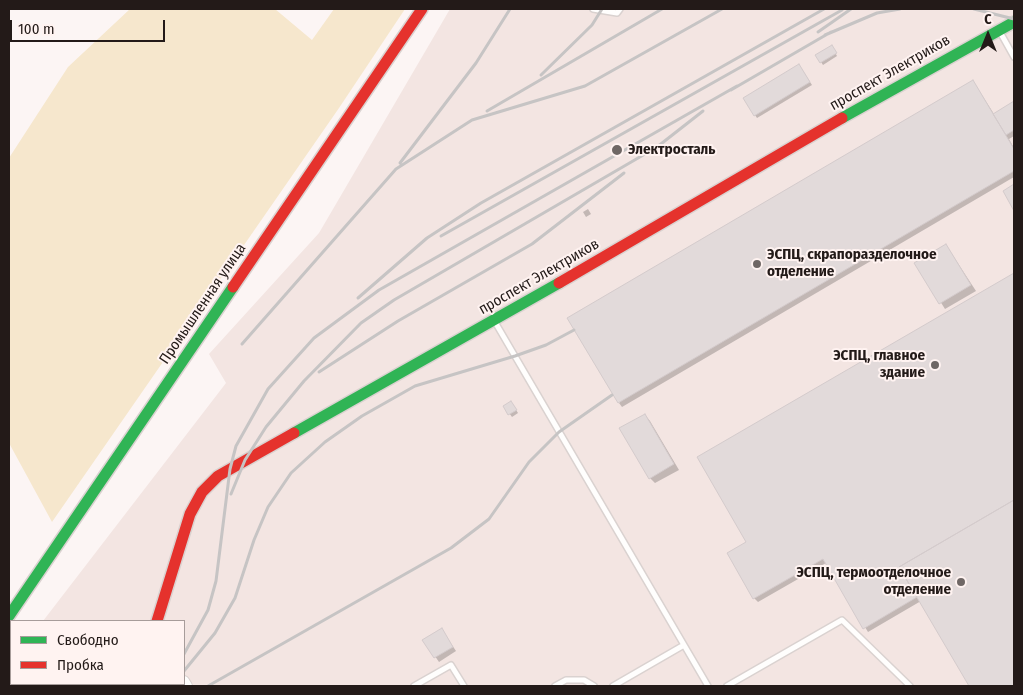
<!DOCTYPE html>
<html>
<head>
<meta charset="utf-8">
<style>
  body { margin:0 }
  #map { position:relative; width:1023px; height:695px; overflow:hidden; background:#fcf5f4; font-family:"Fira Sans Condensed",sans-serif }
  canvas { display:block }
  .frame { position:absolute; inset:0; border:10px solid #231a18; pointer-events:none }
  .legend { position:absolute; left:10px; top:620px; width:175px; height:65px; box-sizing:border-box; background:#fff3f1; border:1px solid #a79c9a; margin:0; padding:6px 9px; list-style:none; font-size:15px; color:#231a18 }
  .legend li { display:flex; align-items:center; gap:10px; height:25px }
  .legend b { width:25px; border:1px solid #a79c9a }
  .north { position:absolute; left:963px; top:10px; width:50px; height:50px; -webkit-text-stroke:4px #fff3f1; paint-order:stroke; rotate:0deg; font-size:14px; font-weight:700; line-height:20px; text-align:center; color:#231a18 }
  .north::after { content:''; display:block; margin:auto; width:18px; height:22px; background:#231a18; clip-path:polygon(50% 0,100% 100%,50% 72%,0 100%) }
  .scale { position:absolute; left:10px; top:20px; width:155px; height:22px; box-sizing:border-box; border:2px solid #231a18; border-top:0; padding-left:6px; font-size:15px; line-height:18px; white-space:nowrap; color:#231a18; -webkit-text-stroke:4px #fff3f1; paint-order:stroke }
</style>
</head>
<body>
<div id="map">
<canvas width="1023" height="695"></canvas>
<div class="frame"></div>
<ul class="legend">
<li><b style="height:6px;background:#30b455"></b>Свободно</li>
<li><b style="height:6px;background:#e5322d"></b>Пробка</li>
</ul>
<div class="north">С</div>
<div class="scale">100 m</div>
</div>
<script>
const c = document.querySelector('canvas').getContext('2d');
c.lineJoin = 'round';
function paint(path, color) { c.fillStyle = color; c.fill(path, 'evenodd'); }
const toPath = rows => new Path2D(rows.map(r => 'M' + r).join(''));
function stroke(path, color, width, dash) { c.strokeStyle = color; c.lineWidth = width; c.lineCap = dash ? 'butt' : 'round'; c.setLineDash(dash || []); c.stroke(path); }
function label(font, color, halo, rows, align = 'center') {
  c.font = font + ' "Fira Sans Condensed",sans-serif'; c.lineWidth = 4; c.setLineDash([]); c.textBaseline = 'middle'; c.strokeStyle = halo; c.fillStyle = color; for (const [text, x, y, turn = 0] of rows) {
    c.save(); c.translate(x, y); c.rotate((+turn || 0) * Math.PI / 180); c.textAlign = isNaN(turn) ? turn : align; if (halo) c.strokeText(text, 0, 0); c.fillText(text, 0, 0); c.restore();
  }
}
const built = toPath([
  [450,9,1014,9,1014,686,9,686,9,667,11,663,11,684,184,684,184,621,43,621,226,383,209,354,319,233]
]);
const green = toPath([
  [130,9,275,9,312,40,334,9,405,9,339,108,52,522,9,443,9,158,68,67]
]);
const shadow = toPath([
  [832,47,837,56,823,65,821,62],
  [801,68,812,85,757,118,744,99],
  [973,81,994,114,1014,103,1014,136,1009,139,1014,148,1014,177,622,407,619,403],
  [588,209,591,214,586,217,583,212],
  [946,245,976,291,945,309,916,263],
  [1014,275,1014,686,970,686,921,601,868,632,826,563,758,602,754,598,748,543,699,457],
  [513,405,518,413,512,417,504,406],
  [645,415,650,421,679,470,655,483,650,478],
  [442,630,456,651,439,662,424,640]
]);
const building = toPath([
  [832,45,837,53,820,63,815,55,832,45],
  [799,64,810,82,754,116,743,98,799,64],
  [973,80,1014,149,1014,171,618,403,567,318,973,80],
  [1014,101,1014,130,1006,135,993,114,1014,101],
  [1014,184,1014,211,1003,191,1014,184],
  [946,244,971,285,939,304,914,263,946,244],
  [1014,273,1014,500,899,567,917,597,863,629,823,559,753,599,727,553,746,542,697,457,1014,273],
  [511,401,517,410,508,415,503,406,511,401],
  [645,414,674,464,649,479,619,428,645,414],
  [1014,500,1014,686,969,686,899,567,1014,500],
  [442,628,453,647,434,658,422,640,442,628]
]);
const lane = toPath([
  [593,9,617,13,620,9],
  [1000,32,1014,57],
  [495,322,708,686],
  [9,678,11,678],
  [414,686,451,665,464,686],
  [555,686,566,680,584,680,594,686],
  [613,686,684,645],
  [727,686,842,620,910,686]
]);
const street = toPath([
  [184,681,187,686]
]);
const fast = toPath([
  [842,118,1014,22],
  [294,433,559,283],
  [9,616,233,287]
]);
const jam = toPath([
  [559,283,842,118],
  [233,287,422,9],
  [157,621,190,514,202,492,218,476,294,433]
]);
const rail = toPath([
  [974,9,1014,19],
  [818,32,851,9],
  [825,35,877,13,900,9],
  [541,75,592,25,602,9],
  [731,90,831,32],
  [487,111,662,9],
  [400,163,476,63,510,9],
  [441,236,842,10],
  [358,298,427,238,481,203,824,9],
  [242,344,396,169,472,120,585,86,722,9],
  [319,372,398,321,532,244,624,173],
  [231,494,245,460,266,427,304,381,361,323,394,300,657,147,703,111],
  [184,654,208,610,216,581,230,469,236,446,268,389,314,338,379,290,737,86],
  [184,671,215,633,235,598,254,540,268,507,291,473,325,442,362,416,415,386,515,356,546,345,574,330],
  [170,686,172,684],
  [208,686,451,548,489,519,529,462,559,432,612,395]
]);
const markers = [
  [617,150,6,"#6f6765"],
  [757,264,5,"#6f6765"],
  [935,365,5,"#6f6765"],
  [961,582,5,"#6f6765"]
];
const streetNames = [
  ["проспект Электриков",890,73,-30],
  ["проспект Электриков",539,277,-30],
  ["Промышленная улица",203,304,-56]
];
const poiNames = [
  ["Электросталь",628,150],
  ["ЭСПЦ, скрапоразделочное",767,255],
  ["отделение",767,272],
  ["ЭСПЦ, главное",925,356,"right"],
  ["здание",925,373,"right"],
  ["ЭСПЦ, термоотделочное",951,573,"right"],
  ["отделение",951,590,"right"]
];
paint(built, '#f3e5e2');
paint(green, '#f6e7cd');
paint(shadow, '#0003');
paint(building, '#e2dada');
stroke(building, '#d4cbcc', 1);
stroke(lane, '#dad2d0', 8);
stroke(street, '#dad2d0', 12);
stroke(fast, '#dad2d0', 14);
stroke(jam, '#dad2d0', 14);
stroke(lane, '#fffefd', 5);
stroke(street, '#fffefd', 10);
stroke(fast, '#30b455', 11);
stroke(jam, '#e5322d', 11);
stroke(rail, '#c6c4c4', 3);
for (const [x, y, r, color] of markers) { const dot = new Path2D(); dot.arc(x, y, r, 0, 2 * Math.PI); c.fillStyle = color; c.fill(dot); stroke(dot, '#fff3f1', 2); }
label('15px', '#231a18', '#fff3f1', streetNames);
label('bold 15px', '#231a18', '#fff3f1', poiNames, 'left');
</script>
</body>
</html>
